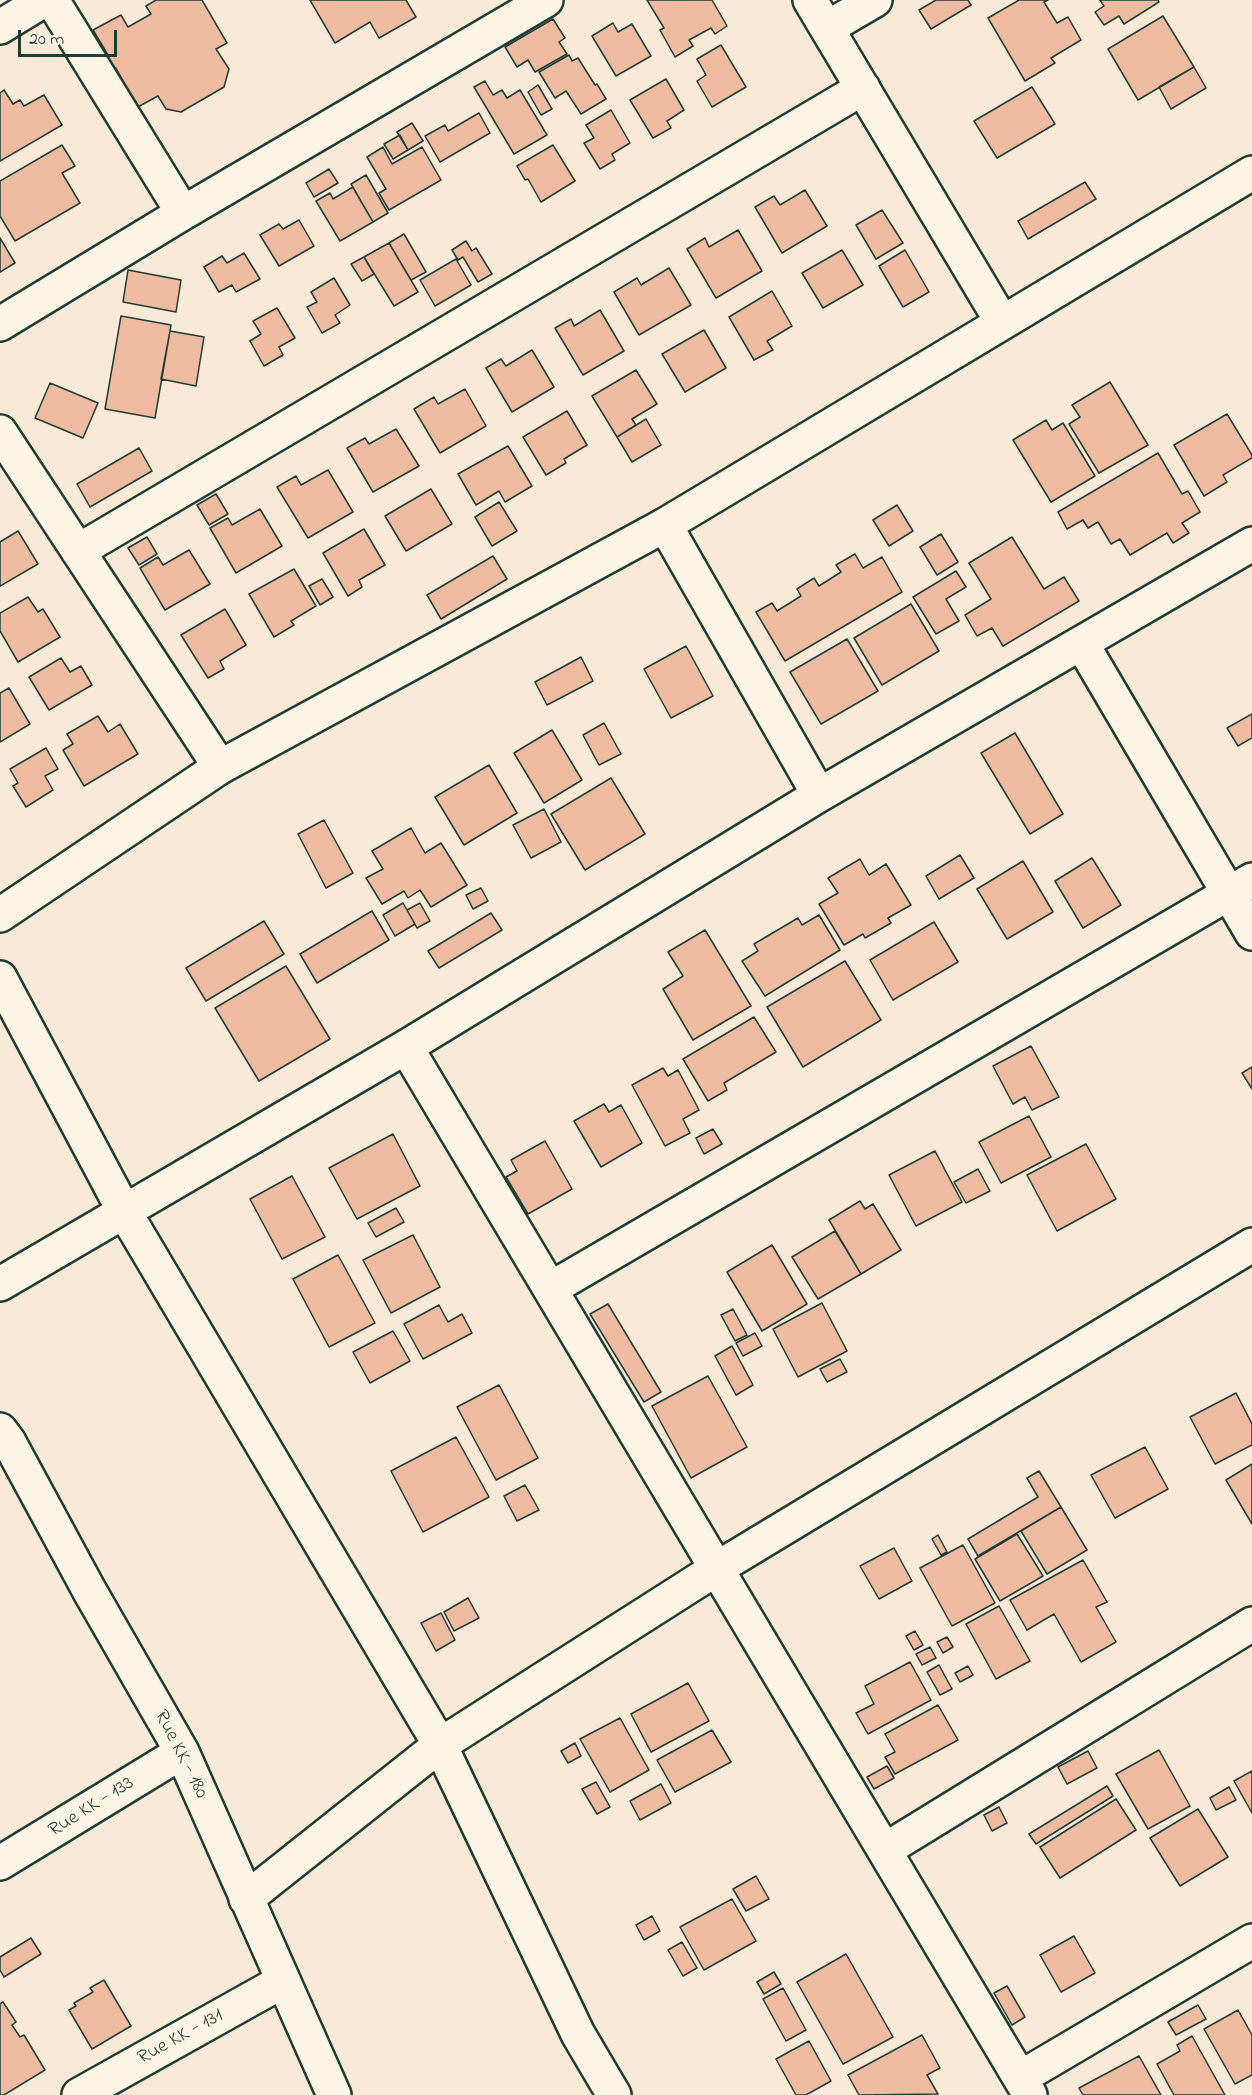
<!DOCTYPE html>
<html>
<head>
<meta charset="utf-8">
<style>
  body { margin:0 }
  #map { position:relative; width:1252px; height:2095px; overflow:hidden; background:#f9e9d7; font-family:"Indie Flower",sans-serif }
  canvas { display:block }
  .scale { position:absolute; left:18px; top:30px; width:99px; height:27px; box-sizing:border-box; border:3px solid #1f3d34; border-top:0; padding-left:8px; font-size:18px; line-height:21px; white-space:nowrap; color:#1f3d34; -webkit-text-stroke:4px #fcf5e5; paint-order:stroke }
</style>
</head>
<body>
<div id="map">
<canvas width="1252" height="2095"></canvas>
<div class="scale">20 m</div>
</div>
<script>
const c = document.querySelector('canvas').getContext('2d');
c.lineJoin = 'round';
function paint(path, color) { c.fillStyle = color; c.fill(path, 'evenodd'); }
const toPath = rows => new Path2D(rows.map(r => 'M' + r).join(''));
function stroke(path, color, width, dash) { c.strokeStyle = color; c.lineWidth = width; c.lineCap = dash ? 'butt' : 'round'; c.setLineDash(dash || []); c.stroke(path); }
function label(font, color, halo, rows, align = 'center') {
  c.font = font + ' "Indie Flower",sans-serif'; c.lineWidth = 4.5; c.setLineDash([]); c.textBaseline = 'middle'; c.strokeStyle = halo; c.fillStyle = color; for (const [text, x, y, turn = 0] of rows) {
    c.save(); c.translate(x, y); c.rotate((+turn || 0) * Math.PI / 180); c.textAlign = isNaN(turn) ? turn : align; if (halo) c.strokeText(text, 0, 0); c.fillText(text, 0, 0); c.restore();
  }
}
const building = toPath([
  [156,0,202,0,227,43,216,49,229,69,224,87,181,112,166,109,158,96,134,109,121,87,125,85,116,68,111,71,103,58,108,55,93,30,121,15,128,27,151,14,146,6,156,0],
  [310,0,406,0,416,17,379,38,370,22,335,43,310,0],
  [647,0,712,0,727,26,715,34,711,28,689,40,693,46,675,57,660,30,664,28,647,0],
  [936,0,968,0,971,5,931,29,919,10,936,0],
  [1019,0,1048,0,1044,2,1057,23,1068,17,1081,40,1051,58,1055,63,1025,81,988,18,1019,0],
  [1100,0,1158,0,1159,2,1124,24,1119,16,1104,25,1095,12,1104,6,1100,0],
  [1163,16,1194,67,1138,100,1108,49,1163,16],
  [553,19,565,38,559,42,567,54,535,72,528,60,517,67,505,47,553,19],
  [613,23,618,32,632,24,651,56,616,76,592,36,613,23],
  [721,45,746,87,712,107,697,81,706,75,697,59,721,45],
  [569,55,572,61,578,58,595,85,597,84,606,99,581,114,566,91,555,98,539,72,569,55],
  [1194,67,1206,88,1171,109,1159,87,1194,67],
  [666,79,684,110,667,121,671,128,653,138,630,100,666,79],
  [485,81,493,95,502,90,507,98,520,90,547,135,514,154,474,87,485,81],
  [538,85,552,109,541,115,528,92,538,85],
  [1032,87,1055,124,997,158,974,121,1032,87],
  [4,90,13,104,20,100,24,106,44,95,62,125,0,161,0,93,4,90],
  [611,110,630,143,612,154,615,160,600,169,584,143,594,138,586,125,611,110],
  [479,113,490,133,440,162,425,136,445,125,448,131,479,113],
  [412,123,423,141,408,150,397,132,412,123],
  [400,135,408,150,393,159,384,144,400,135],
  [62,145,75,166,62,173,80,203,15,241,0,216,0,181,62,145],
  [553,145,575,181,541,202,528,179,525,180,517,166,553,145],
  [383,147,392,164,422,147,441,180,389,210,379,193,386,189,367,157,383,147],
  [329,169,338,183,314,197,306,183,329,169],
  [366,175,388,213,373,222,351,184,366,175],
  [1085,182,1096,199,1028,239,1018,221,1085,182],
  [353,187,373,222,340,241,316,201,330,193,333,199,353,187],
  [805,190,827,226,782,253,755,207,774,196,780,205,805,190],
  [882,210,903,243,876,259,856,225,882,210],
  [299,220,314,246,279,266,260,235,279,224,283,229,299,220],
  [738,230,762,271,716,298,687,249,705,238,709,247,738,230],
  [404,234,426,272,411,280,389,243,404,234],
  [0,238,15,263,0,272,0,238],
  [466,241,472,251,476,248,492,274,478,282,463,257,458,260,452,250,466,241],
  [389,243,418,292,394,306,364,257,389,243],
  [842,250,863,285,823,308,802,273,842,250],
  [905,250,929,292,903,307,879,266,905,250],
  [244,253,260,279,236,292,232,285,219,292,204,267,222,256,227,263,244,253],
  [364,257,374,274,362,281,351,264,364,257],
  [456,259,471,285,435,306,420,280,456,259],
  [669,268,691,305,639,335,614,292,637,278,641,285,669,268],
  [128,270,181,280,176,312,123,302,128,270],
  [334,278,350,305,335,315,340,323,322,333,307,307,317,302,311,292,334,278],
  [772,291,792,326,767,341,773,350,754,360,729,317,772,291],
  [277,308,295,338,279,347,283,355,264,366,250,341,261,334,253,321,277,308],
  [600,310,624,351,583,375,555,328,571,319,574,326,600,310],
  [121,316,171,325,155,418,105,409,121,316],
  [704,330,726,368,685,392,662,354,704,330],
  [170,331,204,337,196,386,161,379,170,331],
  [532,350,554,387,512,412,486,368,501,359,506,366,532,350],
  [636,370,657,404,632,419,636,425,617,437,592,396,636,370],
  [1110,382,1148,445,1099,473,1069,424,1080,417,1072,405,1110,382],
  [50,383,98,403,83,438,35,418,50,383],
  [465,389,486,426,440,453,414,409,434,397,438,404,465,389],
  [567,411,587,445,564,459,566,463,546,475,523,437,567,411],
  [1227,414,1252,455,1252,458,1223,475,1227,482,1204,496,1174,445,1227,414],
  [646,419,661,445,632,462,617,437,646,419],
  [1046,420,1052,430,1063,423,1095,476,1051,502,1013,440,1046,420],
  [396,429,419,466,373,492,347,448,365,438,369,444,396,429],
  [508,446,532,486,505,502,499,491,476,505,458,474,508,446],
  [139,448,152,471,90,507,77,484,139,448],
  [1158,453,1182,494,1188,491,1200,512,1182,523,1189,533,1173,543,1167,533,1130,555,1120,539,1111,544,1098,522,1088,528,1083,520,1067,529,1058,512,1158,453],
  [328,470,353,512,308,538,277,487,296,476,301,485,328,470],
  [431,489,452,524,406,551,385,516,431,489],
  [216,494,228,514,209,525,197,505,216,494],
  [499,502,517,531,492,546,475,517,499,502],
  [897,505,913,531,889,546,873,520,897,505],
  [260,509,282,546,236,573,210,528,228,518,232,525,260,509],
  [364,529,385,565,359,580,362,587,348,596,323,553,364,529],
  [18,531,38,564,0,586,0,542,18,531],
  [941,534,958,562,937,575,920,547,941,534],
  [147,537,157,554,139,565,128,548,147,537],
  [1012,537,1044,589,1064,577,1079,601,1003,646,992,628,977,636,965,615,991,599,969,563,1012,537],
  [189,550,210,584,165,610,140,568,158,557,163,565,189,550],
  [855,554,863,568,882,557,902,592,785,661,756,612,772,603,777,611,801,596,797,589,814,578,819,586,841,572,836,565,855,554],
  [493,556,507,579,441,619,427,595,493,556],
  [294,569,316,606,291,621,294,625,274,637,249,594,294,569],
  [956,571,966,587,946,599,959,621,936,634,913,597,956,571],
  [322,579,333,597,320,605,309,586,322,579],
  [28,597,38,612,43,609,60,637,18,662,0,631,0,613,28,597],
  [911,604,939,651,882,685,854,638,911,604],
  [225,609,246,645,220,661,224,669,208,678,181,635,225,609],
  [847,639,878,691,821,724,790,672,847,639],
  [686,646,713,696,671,718,644,669,686,646],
  [581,657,593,681,547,705,535,682,581,657],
  [61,658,70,672,81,666,92,685,49,710,29,677,61,658],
  [9,688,30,724,0,742,0,693,9,688],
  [1252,714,1252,738,1238,746,1227,728,1252,714],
  [98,716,108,732,120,724,138,754,84,786,63,750,73,744,67,734,98,716],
  [604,723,621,754,599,765,583,735,604,723],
  [552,730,582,780,544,803,514,753,552,730],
  [1015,733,1063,814,1030,834,981,753,1015,733],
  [46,748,58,769,45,776,53,790,26,807,13,786,18,783,10,769,46,748],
  [489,765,517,813,464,845,435,797,489,765],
  [611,778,645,834,585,870,551,814,611,778],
  [544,809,561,842,531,858,513,825,544,809],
  [324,820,353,873,326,888,298,834,324,820],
  [411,828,425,853,441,843,467,885,431,907,420,890,408,898,404,891,382,904,366,878,383,869,372,851,411,828],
  [960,855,974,878,939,899,926,876,960,855],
  [1092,858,1121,905,1083,928,1055,881,1092,858],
  [860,859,869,875,886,864,911,905,888,918,891,923,865,938,863,934,844,945,819,904,838,893,828,878,860,859],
  [1023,861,1053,912,1007,939,977,889,1023,861],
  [481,888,488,901,473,909,466,895,481,888],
  [403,903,415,924,395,936,383,915,403,903],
  [420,903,430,921,417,928,407,910,420,903],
  [372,911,389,940,317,983,300,954,372,911],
  [491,913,502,930,439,968,428,951,491,913],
  [819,915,840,950,765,996,742,961,758,951,754,944,798,918,802,925,819,915],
  [264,921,284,954,206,1001,186,968,264,921],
  [934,922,958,962,893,1000,870,960,934,922],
  [705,930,751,1006,693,1040,663,989,683,976,668,952,705,930],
  [845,961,881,1020,803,1067,767,1007,845,961],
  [286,966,330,1039,259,1081,215,1008,286,966],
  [754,1017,776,1052,724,1083,727,1090,708,1101,683,1059,754,1017],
  [1031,1046,1059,1097,1032,1110,1025,1097,1013,1104,993,1066,1031,1046],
  [1252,1067,1252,1089,1242,1073,1252,1067],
  [663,1068,668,1076,678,1070,699,1110,683,1119,690,1133,665,1146,632,1085,663,1068],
  [604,1104,609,1112,621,1105,642,1143,601,1167,574,1121,604,1104],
  [1029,1116,1051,1157,1001,1183,979,1142,1029,1116],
  [713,1129,722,1144,704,1154,696,1138,713,1129],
  [393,1134,420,1186,357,1219,329,1168,393,1134],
  [545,1141,572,1189,528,1214,506,1177,517,1171,511,1160,545,1141],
  [1086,1144,1116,1199,1057,1231,1027,1175,1086,1144],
  [935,1151,962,1202,916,1226,889,1175,935,1151],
  [978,1169,990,1191,966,1203,954,1182,978,1169],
  [292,1176,325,1237,282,1259,250,1199,292,1176],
  [860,1201,865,1209,873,1204,901,1250,861,1274,829,1220,860,1201],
  [396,1208,404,1222,376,1237,368,1223,396,1208],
  [835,1231,861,1274,818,1299,792,1257,835,1231],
  [413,1235,440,1287,391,1313,363,1260,413,1235],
  [772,1245,807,1304,762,1331,727,1272,772,1245],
  [338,1255,375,1323,329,1347,293,1279,338,1255],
  [822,1303,847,1351,798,1377,773,1329,822,1303],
  [608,1304,661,1392,644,1402,590,1314,608,1304],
  [439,1305,448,1322,462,1314,472,1333,423,1359,404,1324,439,1305],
  [733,1309,747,1335,735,1341,721,1315,733,1309],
  [393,1331,410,1361,370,1383,353,1352,393,1331],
  [755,1333,762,1346,743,1356,736,1343,755,1333],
  [732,1346,753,1385,736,1395,715,1356,732,1346],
  [840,1359,847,1372,827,1382,820,1369,840,1359],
  [708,1376,747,1447,691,1478,652,1406,708,1376],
  [499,1385,538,1458,496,1480,457,1407,499,1385],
  [1236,1393,1252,1424,1252,1445,1215,1464,1190,1417,1236,1393],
  [456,1437,489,1497,423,1532,391,1471,456,1437],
  [1145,1447,1168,1489,1115,1518,1091,1475,1145,1447],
  [1252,1464,1252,1524,1226,1480,1252,1464],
  [1039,1471,1061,1507,978,1556,968,1539,1038,1497,1027,1478,1039,1471],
  [525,1485,539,1510,517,1521,504,1496,525,1485],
  [1061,1507,1087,1550,1047,1574,1021,1531,1061,1507],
  [1017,1534,1043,1576,1000,1601,975,1559,1017,1534],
  [938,1535,947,1552,941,1555,932,1539,938,1535],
  [963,1545,995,1603,952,1626,920,1568,963,1545],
  [894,1548,912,1581,879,1599,860,1566,894,1548],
  [1083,1560,1107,1602,1096,1607,1116,1642,1081,1662,1054,1614,1027,1630,1010,1600,1083,1560],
  [468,1598,479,1618,454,1631,444,1612,468,1598],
  [999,1606,1030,1661,996,1679,966,1624,999,1606],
  [441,1613,455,1640,436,1651,421,1623,441,1613],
  [915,1631,923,1645,914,1650,906,1636,915,1631],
  [947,1637,953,1647,943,1653,937,1642,947,1637],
  [930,1647,936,1658,922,1665,916,1654,930,1647],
  [910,1662,931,1700,868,1734,856,1713,874,1704,865,1686,910,1662],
  [939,1665,952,1689,940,1695,927,1672,939,1665],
  [968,1666,973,1675,960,1682,955,1673,968,1666],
  [688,1683,709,1721,651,1752,631,1714,688,1683],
  [938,1705,958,1740,895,1774,885,1757,895,1752,885,1734,938,1705],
  [620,1718,649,1770,610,1792,580,1739,620,1718],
  [712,1730,731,1762,675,1792,657,1760,712,1730],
  [575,1743,581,1756,568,1763,561,1751,575,1743],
  [1159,1750,1190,1806,1148,1829,1116,1774,1159,1750],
  [1088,1751,1097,1768,1067,1784,1058,1767,1088,1751],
  [887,1766,894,1778,874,1789,867,1777,887,1766],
  [1252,1771,1252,1813,1234,1781,1252,1771],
  [596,1782,610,1807,597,1814,582,1789,596,1782],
  [661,1784,671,1803,640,1820,630,1801,661,1784],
  [1107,1786,1113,1796,1036,1844,1029,1834,1107,1786],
  [1229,1787,1236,1800,1216,1810,1210,1798,1229,1787],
  [1116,1799,1136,1830,1060,1878,1040,1847,1116,1799],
  [999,1807,1007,1823,992,1831,984,1815,999,1807],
  [1198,1809,1228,1857,1180,1886,1150,1838,1198,1809],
  [756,1876,769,1899,746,1911,733,1889,756,1876],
  [732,1899,756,1941,704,1970,680,1927,732,1899],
  [652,1916,660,1931,644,1940,636,1925,652,1916],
  [1074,1936,1095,1973,1061,1992,1040,1955,1074,1936],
  [31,1938,41,1954,4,1977,0,1970,0,1957,31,1938],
  [682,1942,697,1968,683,1976,668,1950,682,1942],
  [846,1954,893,2037,843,2064,797,1982,846,1954],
  [774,1972,781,1984,764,1994,757,1982,774,1972],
  [104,1980,131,2026,92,2049,69,2010,76,2006,74,2003,93,1992,90,1988,104,1980],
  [1007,1986,1025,2017,1012,2025,994,1993,1007,1986],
  [783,1988,806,2030,786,2041,763,1999,783,1988],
  [3,2002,16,2022,12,2025,20,2037,24,2035,45,2070,4,2095,0,2095,0,2004,3,2002],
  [1198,2005,1206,2019,1176,2035,1168,2022,1198,2005],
  [1238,2010,1252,2035,1252,2075,1235,2084,1204,2029,1238,2010],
  [922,2035,940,2068,927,2075,938,2094,859,2095,848,2075,922,2035],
  [1192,2036,1225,2095,1174,2095,1157,2064,1180,2051,1177,2045,1192,2036],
  [809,2041,831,2081,806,2095,796,2095,776,2059,809,2041],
  [1139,2056,1161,2095,1083,2095,1079,2088,1139,2056]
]);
const street = toPath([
  [52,0,183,213],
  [810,0,1002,322],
  [0,27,44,0],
  [827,28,875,0],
  [0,324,183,213,546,0],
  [0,432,220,767],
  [665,525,819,795],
  [78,551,863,88],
  [1082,644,1252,933],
  [0,978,124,1211,440,1745,578,2034,614,2095],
  [406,1047,1030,2095],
  [0,1284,406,1047,819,795,1252,544],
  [550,1289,1252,880],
  [0,1430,9,1442,89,1590,182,1752,334,2095],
  [885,1850,1252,1624],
  [0,1863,182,1752],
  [246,1899,440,1745,716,1569,1252,1245],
  [1020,2078,1252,1941],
  [79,2095,283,1981]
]);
const secondary = toPath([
  [0,915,220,767,665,525,1252,173]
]);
const streetNames = [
  ["Rue KK - 180",180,1755,63],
  ["Rue KK - 133",92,1808,-32],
  ["Rue KK - 131",181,2038,-29]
];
paint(building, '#efbba1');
stroke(building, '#1f3d34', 1.5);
stroke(street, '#1f3d34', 38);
stroke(secondary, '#1f3d34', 38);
stroke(street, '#fcf5e5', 33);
stroke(secondary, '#fcf5e5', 33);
label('20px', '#1f3d34', '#fcf5e5', streetNames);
</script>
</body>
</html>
